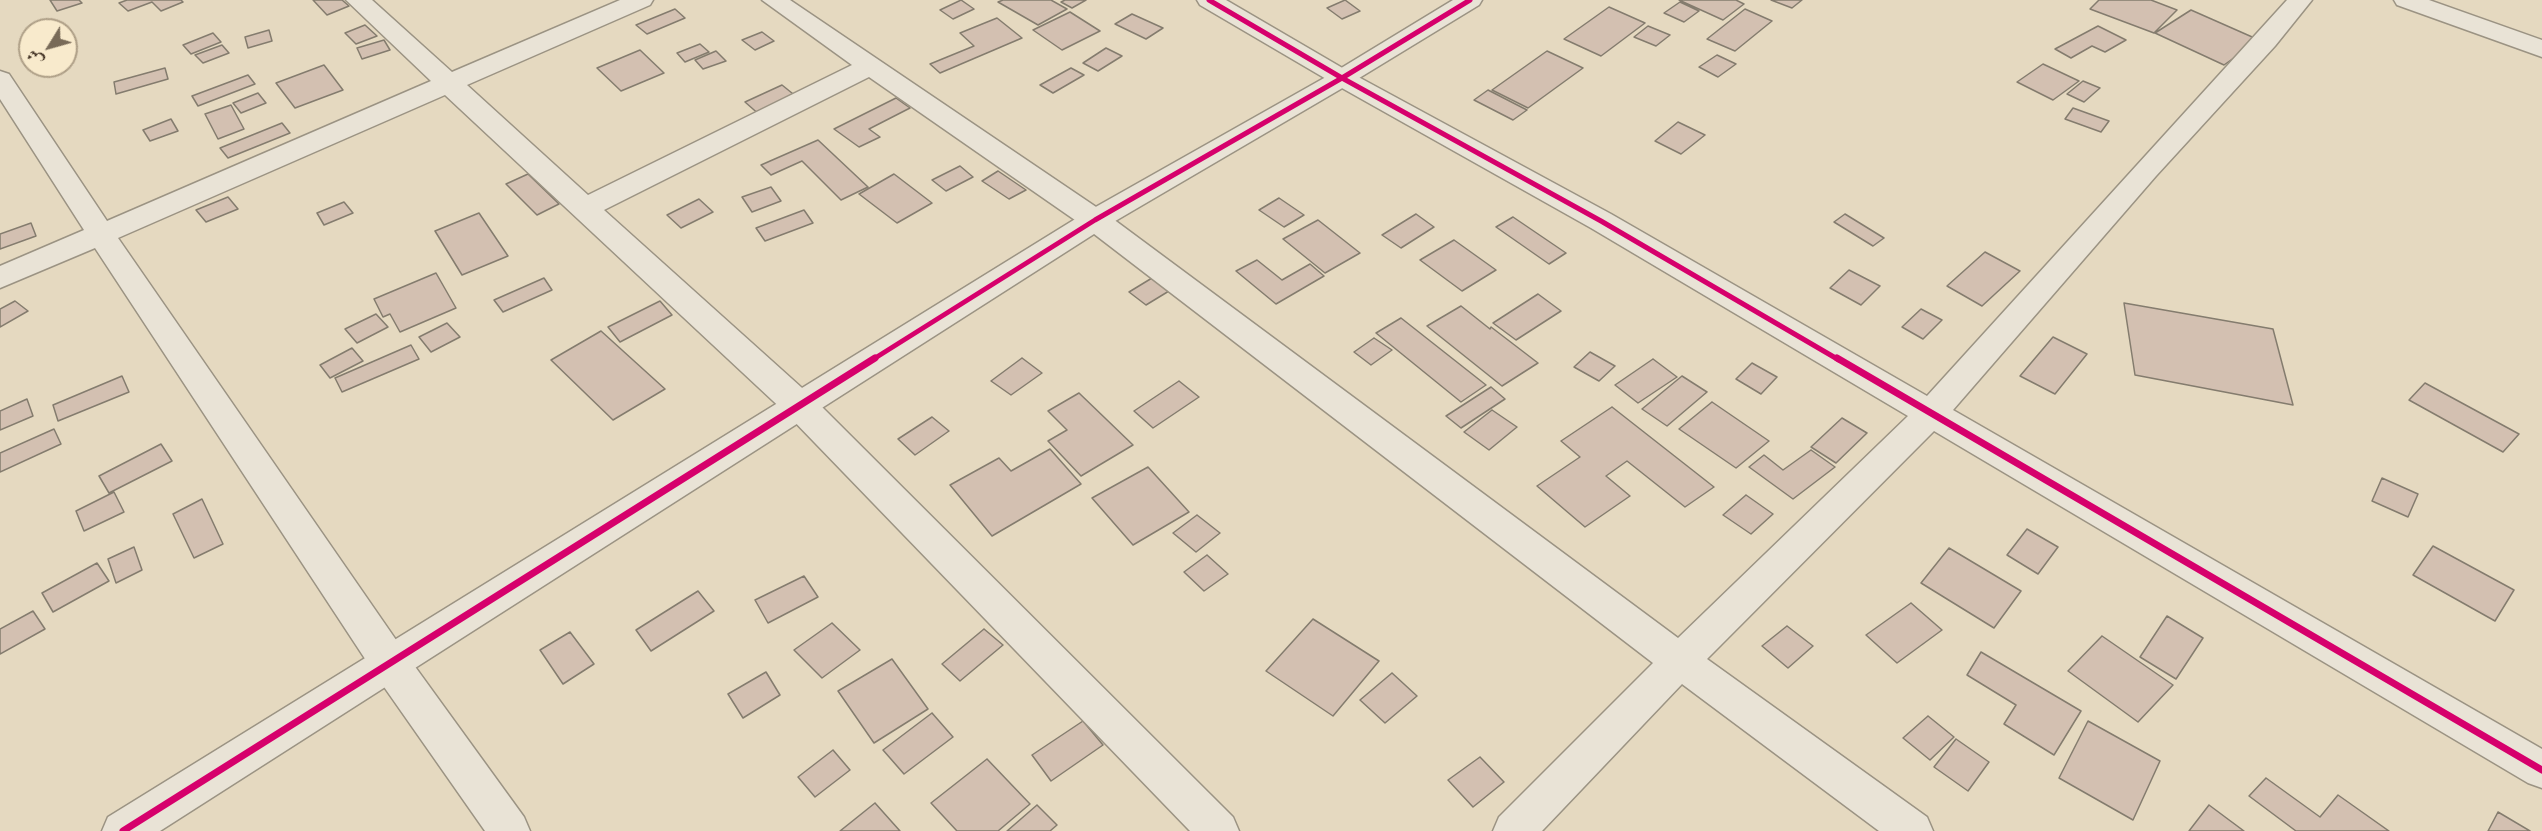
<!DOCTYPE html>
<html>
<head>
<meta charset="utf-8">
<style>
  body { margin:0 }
  #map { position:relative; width:2542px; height:831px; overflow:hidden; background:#e5d9c0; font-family:"Libre Bodoni",Amiri,serif }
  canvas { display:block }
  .north { position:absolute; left:18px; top:18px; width:60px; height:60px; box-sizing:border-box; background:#f8eacc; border:2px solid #ae9f87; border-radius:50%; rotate:233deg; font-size:16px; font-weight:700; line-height:24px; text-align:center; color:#3e2e20 }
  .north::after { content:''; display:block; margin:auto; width:21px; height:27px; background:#786a58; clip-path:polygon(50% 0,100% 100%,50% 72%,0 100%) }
</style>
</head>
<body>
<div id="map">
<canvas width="2542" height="831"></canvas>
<div class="north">ش</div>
</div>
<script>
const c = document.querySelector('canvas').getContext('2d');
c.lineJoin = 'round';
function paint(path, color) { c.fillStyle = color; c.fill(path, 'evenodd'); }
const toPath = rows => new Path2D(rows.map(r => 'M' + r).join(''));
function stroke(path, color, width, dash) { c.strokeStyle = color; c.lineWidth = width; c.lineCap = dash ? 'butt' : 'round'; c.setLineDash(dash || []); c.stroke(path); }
const building = toPath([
  [50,0,79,0,82,3,57,11,50,0],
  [127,0,181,0,183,2,161,11,152,2,128,11,119,3,127,0],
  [313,0,342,0,349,6,327,15,313,0],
  [961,0,974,9,953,19,940,10,961,0],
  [1003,0,1051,0,1067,9,1038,25,998,2,1003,0],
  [1065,0,1086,0,1072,8,1061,2,1065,0],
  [1345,0,1360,11,1342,19,1327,8,1345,0],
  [1679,0,1736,0,1744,4,1723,20,1679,0],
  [1771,0,1802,0,1792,8,1771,0],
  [2099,0,2151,0,2177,10,2154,33,2090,9,2099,0],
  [1680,2,1699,11,1684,22,1664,13,1680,2],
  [1609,7,1645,23,1601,56,1564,39,1609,7],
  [675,9,685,18,647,34,636,25,675,9],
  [1745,9,1772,21,1735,51,1707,39,1745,9],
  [2191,10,2259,40,2224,65,2155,33,2191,10],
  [1070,12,1100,31,1062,50,1033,30,1070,12],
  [1132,14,1163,28,1146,39,1115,24,1132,14],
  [997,18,1022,38,940,73,930,64,974,46,960,33,997,18],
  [365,25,377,36,356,44,345,33,365,25],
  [1648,26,1670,35,1656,46,1634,37,1648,26],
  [2098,26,2126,40,2105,52,2092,46,2071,58,2055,49,2098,26],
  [269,30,272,41,248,48,245,37,269,30],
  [762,32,774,41,755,50,742,40,762,32],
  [213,33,221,42,191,54,183,45,213,33],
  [384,40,390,50,362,59,357,48,384,40],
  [700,44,709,52,685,62,677,53,700,44],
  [222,45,229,53,203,63,195,55,222,45],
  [1106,48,1122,56,1098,71,1083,63,1106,48],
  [640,50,664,73,621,91,597,68,640,50],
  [716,51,726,61,703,69,695,60,716,51],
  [1547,51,1583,68,1528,108,1492,90,1547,51],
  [1717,55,1736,64,1718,77,1699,67,1717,55],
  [2043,64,2079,81,2053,100,2017,82,2043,64],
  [324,65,343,90,295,108,276,83,324,65],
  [165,68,168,79,116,94,114,82,165,68],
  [1071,68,1084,75,1053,93,1040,85,1071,68],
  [248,75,255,84,198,106,192,96,248,75],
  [2083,81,2100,88,2084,102,2067,94,2083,81],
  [782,85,808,106,770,124,745,102,782,85],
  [1488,90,1527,110,1513,120,1474,100,1488,90],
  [258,93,266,103,241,113,233,103,258,93],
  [896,98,910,108,869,129,880,137,859,147,834,129,896,98],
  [231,105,244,129,218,139,205,114,231,105],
  [2073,108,2109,121,2101,132,2065,119,2073,108],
  [171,119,178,131,150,141,143,130,171,119],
  [1678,122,1705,135,1681,154,1655,141,1678,122],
  [282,123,290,133,228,158,220,148,282,123],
  [818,140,868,187,841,200,802,161,771,175,761,165,818,140],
  [960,166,973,177,946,191,932,180,960,166],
  [998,171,1026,190,1009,199,982,181,998,171],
  [528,174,559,204,537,215,506,184,528,174],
  [894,174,932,203,897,223,859,194,894,174],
  [771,187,781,201,752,212,742,197,771,187],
  [228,197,238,209,206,222,196,210,228,197],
  [1279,198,1304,215,1284,227,1259,210,1279,198],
  [699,199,713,212,681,228,667,215,699,199],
  [344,202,353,213,324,225,317,213,344,202],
  [804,210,813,223,765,241,756,228,804,210],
  [479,213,508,256,462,275,435,231,479,213],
  [1416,214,1434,227,1401,248,1382,235,1416,214],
  [1845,214,1884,238,1873,246,1834,222,1845,214],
  [1513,217,1566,253,1549,264,1496,227,1513,217],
  [1318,220,1360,253,1325,273,1283,239,1318,220],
  [31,223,36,236,0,249,0,234,31,223],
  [1454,240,1496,270,1462,291,1420,260,1454,240],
  [1985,252,2020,271,1982,306,1947,286,1985,252],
  [1257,260,1282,280,1310,264,1324,276,1276,304,1236,271,1257,260],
  [1849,270,1880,286,1861,305,1830,288,1849,270],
  [436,273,456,308,400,332,390,314,383,317,374,299,436,273],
  [544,278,552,290,503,312,494,300,544,278],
  [1152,278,1169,291,1146,305,1129,292,1152,278],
  [1538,294,1561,311,1516,340,1493,323,1538,294],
  [15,301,28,311,0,327,0,309,15,301],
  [660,301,672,315,620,342,608,327,660,301],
  [2124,303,2273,329,2293,405,2135,375,2124,303],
  [1461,306,1490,329,1491,327,1538,363,1502,386,1427,326,1461,306],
  [1921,309,1942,320,1923,339,1902,327,1921,309],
  [376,314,388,327,357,343,345,329,376,314],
  [1401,318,1486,385,1461,402,1376,333,1401,318],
  [447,323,460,337,431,352,419,337,447,323],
  [601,331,665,389,613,420,551,360,601,331],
  [2053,337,2087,354,2055,394,2020,376,2053,337],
  [1374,338,1392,350,1371,365,1354,352,1374,338],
  [411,345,419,359,342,392,335,378,411,345],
  [352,348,363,361,330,378,320,365,352,348],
  [1590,352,1615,366,1599,381,1574,367,1590,352],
  [1022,358,1042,373,1011,395,991,381,1022,358],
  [1653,359,1677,377,1638,403,1615,385,1653,359],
  [1752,363,1777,377,1761,394,1736,379,1752,363],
  [122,376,129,392,58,421,53,405,122,376],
  [1682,376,1707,392,1667,426,1642,409,1682,376],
  [1179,381,1199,397,1153,428,1134,411,1179,381],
  [2425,383,2519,434,2503,452,2409,400,2425,383],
  [1491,387,1505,399,1461,428,1446,416,1491,387],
  [1079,393,1133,445,1081,476,1048,441,1067,430,1048,411,1079,393],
  [27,399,33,416,0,430,0,411,27,399],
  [1712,402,1769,441,1736,468,1679,429,1712,402],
  [1612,407,1714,487,1685,507,1627,461,1606,476,1630,496,1585,527,1537,486,1580,457,1561,441,1612,407],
  [1492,410,1517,427,1489,450,1464,432,1492,410],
  [932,417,949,431,915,455,898,439,932,417],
  [1842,418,1867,433,1836,463,1811,447,1842,418],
  [54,429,61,444,0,472,0,453,54,429],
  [161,444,172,461,109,493,99,476,161,444],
  [1050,449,1081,484,992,536,950,485,999,458,1011,471,1050,449],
  [1811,450,1835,467,1793,499,1749,467,1764,455,1783,470,1811,450],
  [1148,467,1189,512,1133,545,1092,498,1148,467],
  [2382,478,2418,494,2408,517,2372,501,2382,478],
  [114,492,124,512,84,531,76,511,114,492],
  [1746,495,1773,514,1751,534,1723,515,1746,495],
  [202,499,223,544,194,558,173,514,202,499],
  [1197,515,1220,533,1196,552,1173,533,1197,515],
  [2027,529,2058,547,2038,574,2007,555,2027,529],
  [2433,546,2514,590,2495,621,2413,575,2433,546],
  [134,547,142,570,116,583,108,559,134,547],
  [1949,548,2021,591,1994,628,1921,583,1949,548],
  [1207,555,1228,574,1204,591,1184,572,1207,555],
  [97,563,109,581,53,612,42,593,97,563],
  [804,576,818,597,768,623,755,600,804,576],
  [698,591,714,611,651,651,636,630,698,591],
  [1911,603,1942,630,1897,663,1866,635,1911,603],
  [33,611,45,629,0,654,0,629,33,611],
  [2167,616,2203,638,2176,679,2140,657,2167,616],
  [1313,619,1379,661,1333,716,1266,671,1313,619],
  [832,623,860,650,822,678,794,650,832,623],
  [1787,626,1813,646,1788,668,1762,646,1787,626],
  [984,629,1003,645,960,681,942,664,984,629],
  [570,632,594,664,563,684,540,650,570,632],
  [2102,636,2173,685,2138,722,2068,671,2102,636],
  [1981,652,2081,711,2054,755,2004,724,2016,705,1967,675,1981,652],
  [892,659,928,709,874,743,838,691,892,659],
  [766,672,780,695,743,718,728,694,766,672],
  [1392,673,1417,696,1385,723,1360,700,1392,673],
  [932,713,953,737,904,774,883,750,932,713],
  [1928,716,1954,737,1930,760,1903,738,1928,716],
  [1083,721,1103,745,1051,781,1032,755,1083,721],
  [2088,721,2160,761,2133,820,2059,778,2088,721],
  [1956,739,1989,762,1968,791,1934,767,1956,739],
  [833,750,850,770,815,797,798,777,833,750],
  [1480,757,1504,782,1473,807,1448,780,1480,757],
  [987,759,1030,804,998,831,957,831,931,803,987,759],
  [2266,778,2320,817,2338,795,2389,831,2296,831,2249,796,2266,778],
  [875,803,900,831,840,831,875,803],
  [1037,805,1057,825,1050,831,1007,831,1037,805],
  [2209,805,2244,831,2189,831,2209,805],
  [2498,812,2530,831,2488,831,2498,812]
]);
const minor = toPath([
  [346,0,372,0,452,72,620,0,653,0,650,5,467,85,588,195,852,65,762,0,790,0,1105,213,1678,638,1908,416,1591,228,1333,83,1200,5,1197,0,1226,0,1351,73,1611,214,1927,396,2287,0,2312,0,2275,46,2156,176,1953,410,2542,749,2542,788,2528,783,1934,431,1707,659,1927,817,1933,831,1879,831,1682,684,1542,831,1493,831,1499,817,1653,663,1085,227,869,77,604,210,811,396,1233,817,1239,831,1190,831,787,414,445,95,118,238,403,650,524,817,530,831,485,831,375,674,95,248,0,288,0,266,84,230,0,99,0,71,9,74,107,221,431,81,346,0],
  [2394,0,2429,0,2542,40,2542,57,2397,5,2394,0]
]);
const tertiary = toPath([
  [1453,0,1482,0,1479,5,1351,83,1105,227,160,831,102,831,108,817,1085,213,1333,73,1453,0]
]);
const cyclewayFar1 = toPath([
  [1209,0,1342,78,1601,221,1839,360],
  [872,360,1095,220,1342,78,1470,0]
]);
const cycleway = toPath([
  [1837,358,2542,770],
  [123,831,875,358]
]);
paint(building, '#d3c0b1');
stroke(building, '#847c6e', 1.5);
stroke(minor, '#9b9383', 3);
stroke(tertiary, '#9b9383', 3);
paint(minor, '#e9e3d6');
paint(tertiary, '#e9e3d6');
stroke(cyclewayFar1, '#d6006c', 5);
stroke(cycleway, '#d6006c', 7);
</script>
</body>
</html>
